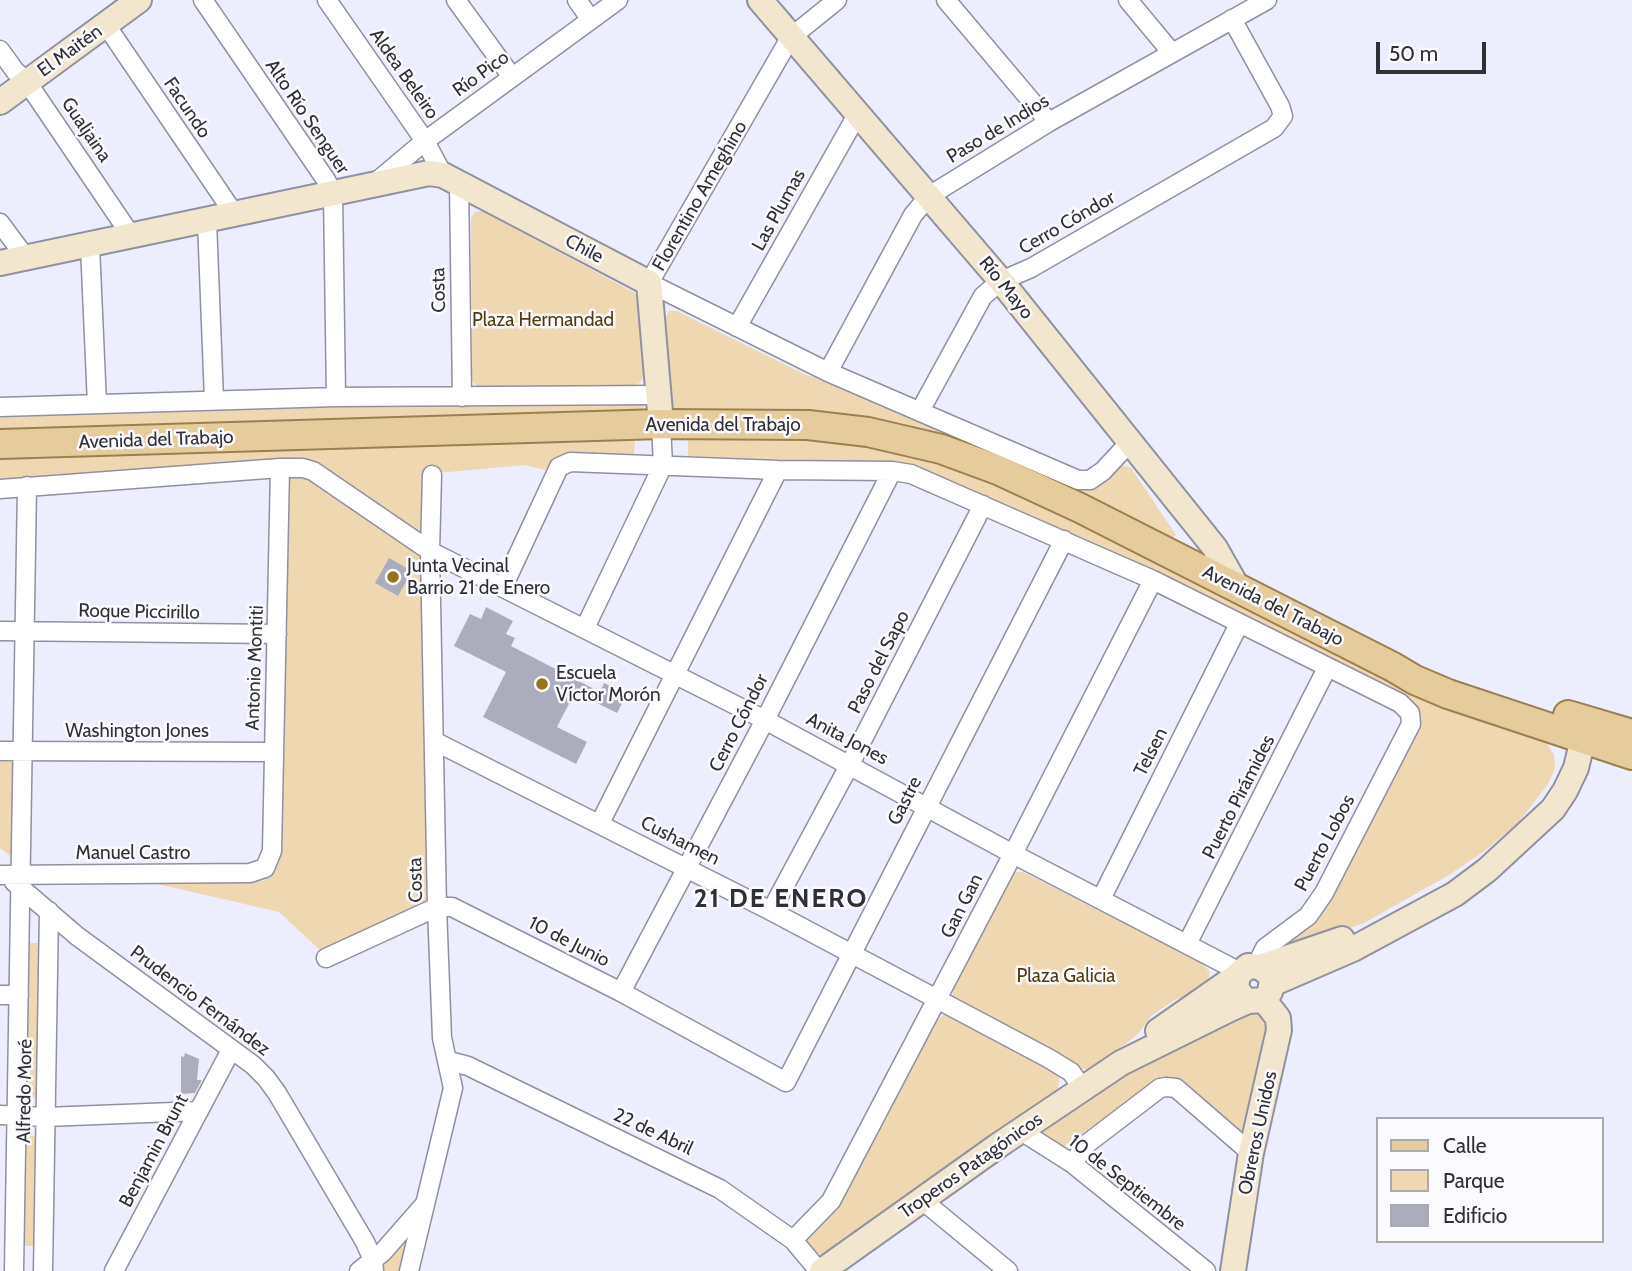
<!DOCTYPE html>
<html>
<head>
<meta charset="utf-8">
<style>
  body { margin:0 }
  #map { position:relative; width:1632px; height:1271px; overflow:hidden; background:#ecedfd; font-family:Cabin,sans-serif }
  canvas { display:block }
  .legend { position:absolute; left:1376px; top:1117px; width:228px; height:126px; box-sizing:border-box; background:#fbfbfe; border:2px solid #a9a9ae; margin:0; padding:9px 12px; list-style:none; font-size:21px; color:#2f2f35 }
  .legend li { display:flex; align-items:center; gap:14px; height:35px }
  .legend b { width:35px; border:2px solid #a9a9ae }
  .scale { position:absolute; left:1376px; top:42px; width:110px; height:32px; box-sizing:border-box; border:4px solid #2f2f35; border-top:0; padding-left:9px; font-size:21px; line-height:24px; white-space:nowrap; color:#2f2f35; -webkit-text-stroke:5px #fbfbfe; paint-order:stroke }
</style>
</head>
<body>
<div id="map">
<canvas width="1632" height="1271"></canvas>
<ul class="legend">
<li><b style="height:9px;background:#e6cc9d"></b>Calle</li>
<li><b style="height:19px;background:#eed7b1"></b>Parque</li>
<li><b style="height:19px;background:#acadbc"></b>Edificio</li>
</ul>
<div class="scale">50 m</div>
</div>
<script>
const c = document.querySelector('canvas').getContext('2d');
c.lineJoin = 'round';
function paint(path, color) { c.fillStyle = color; c.fill(path, 'evenodd'); }
const toPath = rows => new Path2D(rows.map(r => 'M' + r).join(''));
function stroke(path, color, width, dash) { c.strokeStyle = color; c.lineWidth = width; c.lineCap = dash ? 'butt' : 'round'; c.setLineDash(dash || []); c.stroke(path); }
function label(font, color, halo, rows, align = 'center') {
  c.font = font + ' Cabin,sans-serif'; c.lineWidth = 5; c.setLineDash([]); c.textBaseline = 'middle'; c.strokeStyle = halo; c.fillStyle = color; for (const [text, x, y, turn = 0] of rows) {
    c.save(); c.translate(x, y); c.rotate((+turn || 0) * Math.PI / 180); c.textAlign = isNaN(turn) ? turn : align; if (halo) c.strokeText(text, 0, 0); c.fillText(text, 0, 0); c.restore();
  }
}
const green = toPath([
  [482,211,635,293,638,300,643,376,641,382,632,387,485,391,477,387,472,380,471,218,475,212],
  [669,311,677,311,802,373,892,407,1075,484,1118,466,1125,466,1131,468,1176,535,1173,538,1167,538,1069,486,1025,466,943,435,897,424,815,412,792,410,791,414,760,410,720,410,706,414,675,411,671,406,666,317],
  [643,402,644,412,0,431,0,413,334,404],
  [800,434,877,442,984,475,1530,731,1546,742,1554,755,1555,768,1548,784,1518,823,1483,852,1449,875,1364,923,1278,954,1276,949,1310,926,1326,902,1416,720,1152,571,911,465,688,456,688,436],
  [635,435,634,457,563,457,553,461,545,470,525,465,427,474,424,538,331,476,0,484,0,456],
  [303,472,418,554,422,560,429,898,422,906,321,951,279,912,158,884,263,881,273,875,280,859,280,742,287,475],
  [0,762,15,762,12,857,0,848],
  [1017,872,1023,872,1202,963,1209,971,1209,981,1197,994,1176,999,1151,1016,1138,1034,1096,1067,1089,1070,1072,1067,955,1001,953,995,953,988,1005,882,1009,876],
  [27,943,41,943,39,1098,26,1097],
  [1261,1011,1267,1026,1248,1129,1244,1132,1239,1132,1183,1080,1162,1077,1063,1147,1053,1146,1038,1133,1161,1049,1190,1042,1209,1032,1226,1017],
  [943,1015,951,1015,1055,1072,1059,1077,1058,1090,824,1254,817,1254,810,1248,807,1241,810,1233,839,1207,937,1021],
  [25,1136,38,1136,36,1246,22,1246],
  [412,1230,402,1271,381,1271,383,1263]
]);
const building = toPath([
  [389,558,412,571,398,596,375,583],
  [486,607,513,621,506,634,515,638,511,646,600,692,604,683,627,694,617,713,575,692,557,727,587,742,576,764,483,717,506,672,454,646,470,614,481,619],
  [185,1053,199,1059,197,1080,202,1080,195,1093,181,1094,181,1056,184,1057]
]);
const street = toPath([
  [203,0,326,180,333,194,336,397],
  [327,0,425,141,443,175],
  [456,0,512,77],
  [577,0,591,20],
  [837,0,790,38,649,283,828,372,1078,480,1090,480,1103,471,1129,443],
  [946,0,1049,122],
  [1128,0,1172,53],
  [106,25,235,215],
  [0,50,15,71,27,82,132,237],
  [375,183,425,141,618,0],
  [459,183,462,397],
  [207,221,214,400],
  [0,223,26,258],
  [90,246,97,404],
  [737,327,857,115],
  [828,372,913,215,929,196,1049,122,1267,0],
  [0,407,336,397,658,395],
  [920,411,983,296,1001,281,1031,268,1274,128,1283,116,1280,106,1232,19],
  [0,489,280,468,303,468,313,471,430,551,765,720,1013,854,1240,972],
  [503,587,559,467,570,462,778,470,892,471,911,474,1153,580,1400,703,1410,713,1411,724,1324,893,1308,916,1265,948,1256,966],
  [585,628,663,465,661,424],
  [0,631,277,634],
  [434,741,771,911,1048,1058,1071,1072,1083,1089],
  [0,751,274,752],
  [600,823,778,470],
  [0,875,250,873,265,868,272,851,280,468],
  [14,882,77,936,253,1065,266,1078,277,1093,365,1242,373,1260,374,1271],
  [1101,899,1239,624],
  [771,911,850,764,983,505],
  [1187,944,1327,668],
  [326,958,437,907,452,907,621,992,786,1082,1064,540],
  [621,992,765,720,892,471],
  [0,995,19,995],
  [449,1061,468,1066,720,1189,793,1240,819,1271],
  [0,1115,46,1117,199,1111],
  [1021,1131,1073,1164,1206,1271],
  [1073,1164,1084,1146,1160,1088,1166,1087,1176,1088,1251,1153],
  [922,1200,1008,1271],
  [793,1240,831,1201,1013,854,1153,580],
  [14,1271,27,486],
  [43,1271,49,911],
  [114,1271,231,1050],
  [359,1271,382,1253,424,1205],
  [409,1271,453,1088,442,1038,437,907,430,551,432,475]
]);
const secondary = toPath([
  [760,0,1001,281,1215,548,1237,587],
  [0,102,139,0],
  [0,263,429,173,443,175,649,283,661,424],
  [1260,967,1342,939],
  [1272,984,1353,949,1455,894,1487,870,1553,809,1565,791,1576,768,1587,722],
  [1158,1031,1238,975],
  [822,1271,999,1145,1121,1063,1230,1009,1248,1001,1264,1000,1270,992,1272,980,1270,975,1260,967,1248,966,1238,975,1236,988,1243,998,1248,1001],
  [1233,1271,1251,1153,1279,1030,1278,1018,1264,1000]
]);
const primary = toPath([
  [0,444,661,424,808,425,868,432,941,449,998,470,1080,508,1393,667,1415,680,1448,694,1632,755],
  [1568,715,1632,734]
]);
const markers = [
  [393,577,7,"#99721e"],
  [542,684,7,"#99721e"]
];
const streetNames = [
  ["El Maitén",70,51,-36],
  ["Aldea Beleiro",404,74,55],
  ["Río Pico",481,74,-36],
  ["Facundo",187,108,56],
  ["Alto Río Senguer",307,117,56],
  ["Paso de Indios",998,129,-31],
  ["Gualjaina",86,130,56],
  ["Florentino Ameghino",700,196,-60],
  ["Las Plumas",779,210,-61],
  ["Cerro Cóndor",1067,223,-30],
  ["Chile",584,249,28],
  ["Río Mayo",1006,288,51],
  ["Costa",439,290,-91],
  ["Avenida del Trabajo",723,425],
  ["Avenida del Trabajo",156,440,-2],
  ["Avenida del Trabajo",1273,606,27],
  ["Roque Piccirillo",139,612,1],
  ["Paso del Sapo",879,662,-63],
  ["Antonio Montiti",255,668,-88],
  ["Cerro Cóndor",739,723,-63],
  ["Washington Jones",137,731],
  ["Anita Jones",847,739,28],
  ["Telsen",1151,752,-63],
  ["Puerto Pirámides",1239,797,-63],
  ["Gastre",905,801,-63],
  ["Cushamen",680,841,27],
  ["Puerto Lobos",1325,843,-62],
  ["Manuel Castro",133,853],
  ["Costa",416,880,-91],
  ["Gan Gan",962,906,-63],
  ["10 de Junio",569,942,27],
  ["Prudencio Fernández",200,1001,37],
  ["Alfredo Moré",25,1091,-89],
  ["22 de Abril",653,1132,25],
  ["Obreros Unidos",1258,1133,-78],
  ["Benjamin Brunt",154,1151,-62],
  ["Troperos Patagónicos",971,1166,-35],
  ["10 de Septiembre",1127,1183,38]
];
const parkNames = [
  ["Plaza Hermandad",543,320],
  ["Plaza Galicia",1066,976]
];
const poiNames = [
  ["Junta Vecinal",407,566],
  ["Barrio 21 de Enero",407,588],
  ["Escuela",556,673],
  ["Víctor Morón",556,695]
];
const districtNames = [
  ["21 DE ENERO",781,899]
];
paint(green, '#eed7b1');
paint(building, '#acadbc');
stroke(street, '#9091a0', 21);
stroke(secondary, '#9091a0', 28);
stroke(primary, '#9b7f4e', 32);
stroke(street, '#fff', 18);
stroke(secondary, '#f2e6ce', 24);
stroke(primary, '#e6cc9d', 28);
for (const [x, y, r, color] of markers) { const dot = new Path2D(); dot.arc(x, y, r, 0, 2 * Math.PI); c.fillStyle = color; c.fill(dot); stroke(dot, '#fbfbfe', 2.5); }
label('19px', '#2f2f35', '#fbfbfe', streetNames);
label('19px', '#523c0e', '#fbfbfe', parkNames);
label('19px', '#2f2f35', '#fbfbfe', poiNames, 'left');
c.letterSpacing = '2px';
label('bold 26px', '#2f2f35', '#fbfbfe', districtNames);
c.letterSpacing = '0px';
</script>
</body>
</html>
